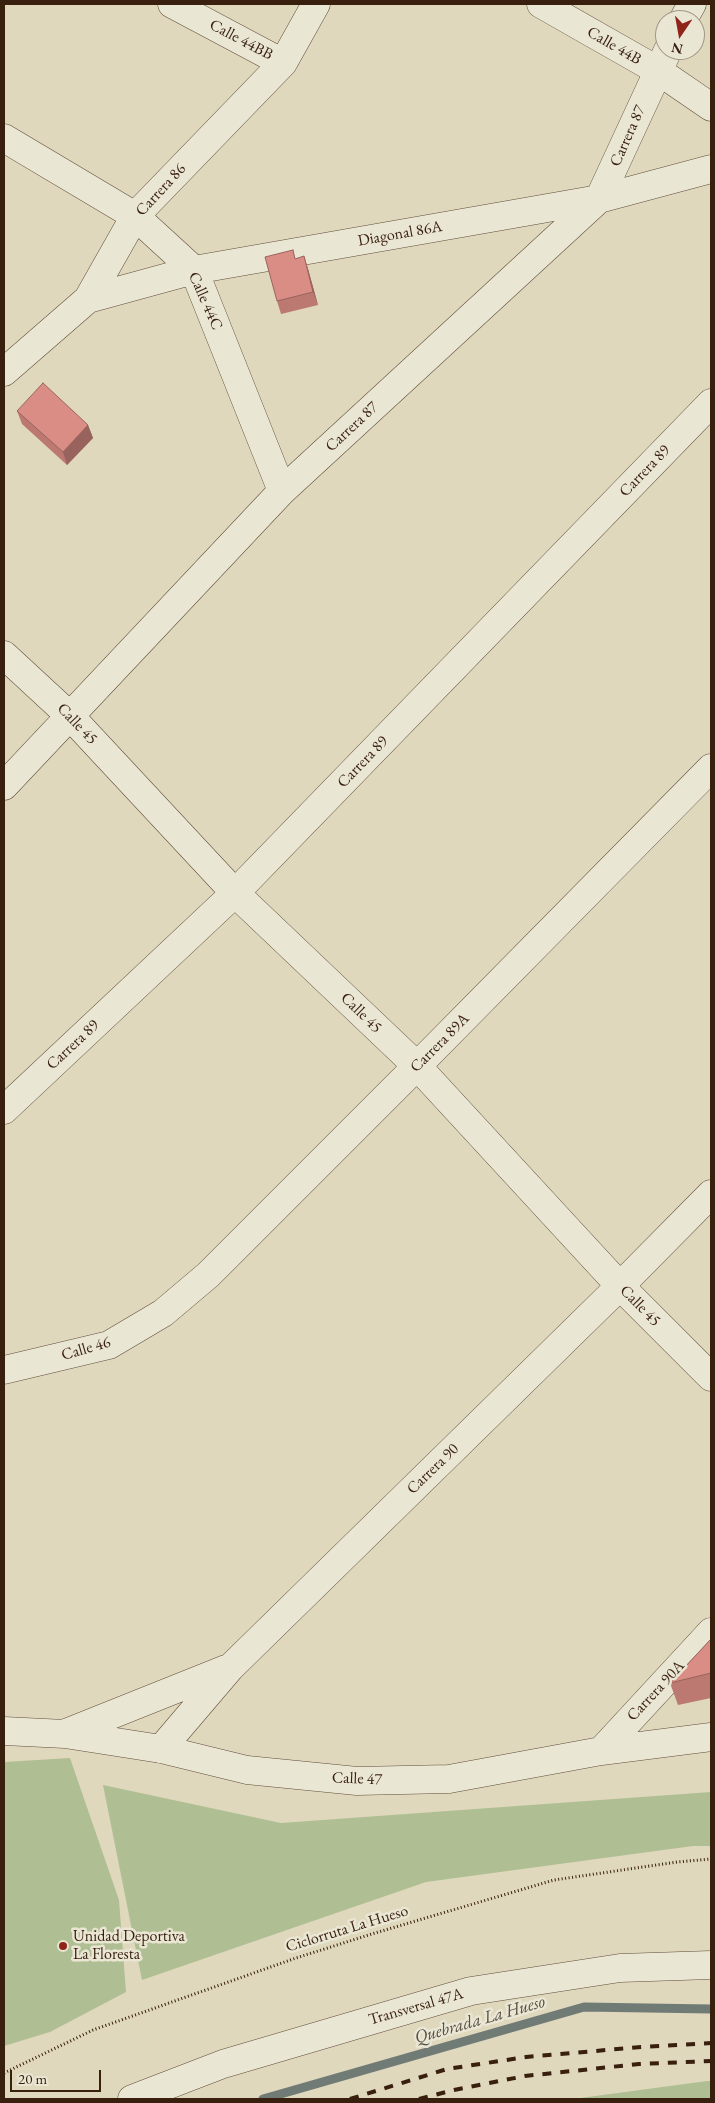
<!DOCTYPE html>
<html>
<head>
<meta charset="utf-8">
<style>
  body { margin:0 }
  #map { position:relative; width:715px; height:2103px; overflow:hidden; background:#dfd8bd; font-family:"EB Garamond",serif }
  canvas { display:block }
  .frame { position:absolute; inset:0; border:5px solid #391f0e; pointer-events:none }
  .north { position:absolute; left:655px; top:10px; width:50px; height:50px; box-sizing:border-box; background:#eae6d4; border:1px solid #a39685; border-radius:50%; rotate:192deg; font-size:14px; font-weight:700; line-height:20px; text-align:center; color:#391f0e }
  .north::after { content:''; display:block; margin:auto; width:18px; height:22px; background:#8f2418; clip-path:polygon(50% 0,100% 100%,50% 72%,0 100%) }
  .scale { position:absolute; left:10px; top:2070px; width:91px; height:22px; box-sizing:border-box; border:2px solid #391f0e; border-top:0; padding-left:6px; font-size:15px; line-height:18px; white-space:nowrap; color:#391f0e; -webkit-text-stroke:4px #eae6d4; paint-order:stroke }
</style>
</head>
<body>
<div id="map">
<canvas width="715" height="2103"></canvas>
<div class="frame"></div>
<div class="north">N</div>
<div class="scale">20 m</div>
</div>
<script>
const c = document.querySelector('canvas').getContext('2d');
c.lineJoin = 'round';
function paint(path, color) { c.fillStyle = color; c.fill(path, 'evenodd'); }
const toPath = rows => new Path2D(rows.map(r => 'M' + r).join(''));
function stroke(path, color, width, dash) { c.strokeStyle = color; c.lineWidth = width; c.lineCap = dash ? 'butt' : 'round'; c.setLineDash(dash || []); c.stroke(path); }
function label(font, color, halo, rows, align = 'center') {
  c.font = font + ' "EB Garamond",serif'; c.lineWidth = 5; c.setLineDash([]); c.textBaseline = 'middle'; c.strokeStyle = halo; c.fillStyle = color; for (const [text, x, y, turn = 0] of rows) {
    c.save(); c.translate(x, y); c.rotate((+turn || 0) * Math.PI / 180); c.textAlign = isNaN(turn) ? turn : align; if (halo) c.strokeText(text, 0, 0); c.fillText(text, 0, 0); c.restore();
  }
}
const green = toPath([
  [70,1758,119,1900,126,1992,50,2032,4,2046,4,1762],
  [103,1785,281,1823,711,1792,711,1846,693,1846,426,1882,142,1980],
  [707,2081,711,2081,711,2099,573,2099]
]);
const stream = toPath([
  [263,2099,584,2007,711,2009]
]);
const path = toPath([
  [4,2073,93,2030,296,1958,375,1933,554,1880,677,1862,711,1859]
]);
const minor = toPath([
  [172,4,283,63],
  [541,4,657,70,711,107],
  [683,20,692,4],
  [4,138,135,216,194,270,282,491],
  [88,299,194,270,599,199,711,169],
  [4,372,88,299,135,216,283,63,316,4],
  [4,655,70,716,235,893,417,1066,620,1286,711,1377],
  [4,786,282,491,599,199,668,50],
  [4,1110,235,893,711,403],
  [4,1370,109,1345,163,1313,208,1275,417,1066,711,768],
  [4,1731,65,1734,161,1749,247,1770,357,1781,449,1779,601,1751,711,1737],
  [66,1733,226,1669],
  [161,1749,230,1668,620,1286,711,1194],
  [601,1751,711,1632],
  [132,2099,223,2064,471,1991,620,1968,711,1965]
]);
const rail = toPath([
  [350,2099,447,2069,526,2057,641,2047,711,2043],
  [419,2099,454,2090,525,2076,639,2064,711,2061]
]);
const wall = toPath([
  [304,256,308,269,318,305,281,314,277,301,296,259],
  [17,411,88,425,93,438,67,465,22,424],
  [711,1639,711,1698,678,1705,670,1683]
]);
const shadedWall = toPath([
  [304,256,308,269,318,305,313,292],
  [88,425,93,438,67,465,63,452]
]);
const building = toPath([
  [293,250,295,259,304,256,313,292,277,301,265,257,293,250],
  [43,383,88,425,63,452,17,411,43,383],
  [711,1639,711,1673,670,1683,711,1639]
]);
const markers = [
  [63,1946,5,"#8f2418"]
];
const streetNames = [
  ["Calle 44BB",241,40,28],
  ["Calle 44B",614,46,30],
  ["Carrera 87",628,136,-66],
  ["Carrera 86",161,190,-47],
  ["Diagonal 86A",400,234,-10],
  ["Calle 44C",205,301,66],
  ["Carrera 87",352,427,-43],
  ["Carrera 89",645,471,-46],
  ["Calle 45",77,724,46],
  ["Carrera 89",363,762,-46],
  ["Calle 45",361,1013,44],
  ["Carrera 89A",440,1043,-45],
  ["Carrera 89",73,1045,-43],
  ["Calle 45",640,1306,45],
  ["Calle 46",86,1349,-16],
  ["Carrera 90",433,1469,-44],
  ["Carrera 90A",656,1691,-47],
  ["Calle 47",357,1779,2],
  ["Ciclorruta La Hueso",347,1929,-17],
  ["Transversal 47A",416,2007,-16]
];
const poiNames = [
  ["Unidad Deportiva",73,1937],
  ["La Floresta",73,1955]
];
const waterNames = [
  ["Quebrada La Hueso",480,2020,-16]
];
paint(green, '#b0bf93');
stroke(stream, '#717b75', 9);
stroke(minor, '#624d3a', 29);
stroke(path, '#391f0e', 3, [1, 2.5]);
stroke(minor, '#eae6d4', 28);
stroke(rail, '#391f0e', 4, [9, 9]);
paint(wall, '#bb7972');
paint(shadedWall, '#99635d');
paint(building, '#da8d85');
stroke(building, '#99635d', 1);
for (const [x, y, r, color] of markers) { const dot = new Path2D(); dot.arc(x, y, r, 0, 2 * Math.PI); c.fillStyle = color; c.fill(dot); stroke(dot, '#eae6d4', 2); }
label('16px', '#391f0e', '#eae6d4', streetNames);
label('16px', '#391f0e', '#eae6d4', poiNames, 'left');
label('italic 18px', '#554d42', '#eae6d4', waterNames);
</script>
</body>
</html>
